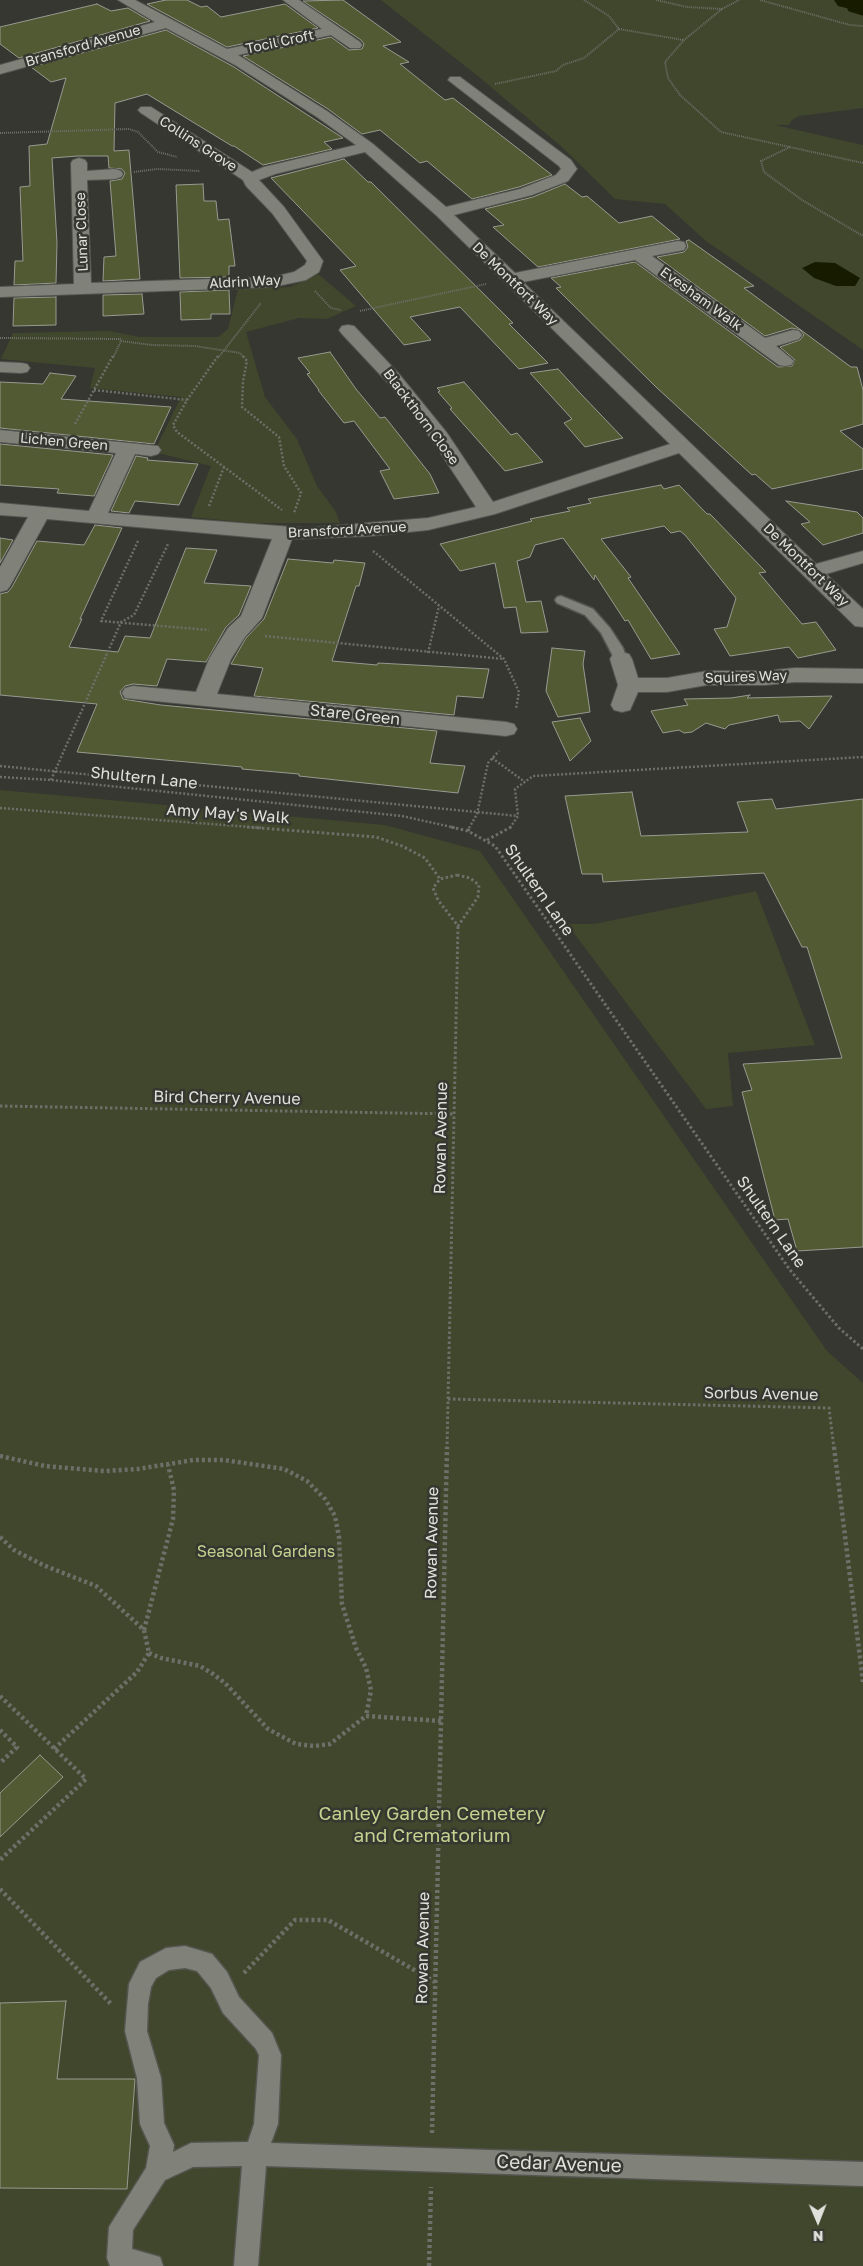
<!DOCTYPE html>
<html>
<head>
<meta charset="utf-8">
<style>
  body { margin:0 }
  #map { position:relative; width:863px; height:2266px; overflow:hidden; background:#353730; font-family:"Golos Text",sans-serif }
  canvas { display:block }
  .north { position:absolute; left:793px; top:2196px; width:50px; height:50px; -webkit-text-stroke:4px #353730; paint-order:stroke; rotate:179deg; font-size:14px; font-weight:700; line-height:20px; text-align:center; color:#e0e1dc }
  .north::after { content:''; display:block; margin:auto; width:18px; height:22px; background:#e0e1dc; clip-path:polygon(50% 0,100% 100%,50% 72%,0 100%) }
</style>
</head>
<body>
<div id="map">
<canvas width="863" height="2266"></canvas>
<div class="north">N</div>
</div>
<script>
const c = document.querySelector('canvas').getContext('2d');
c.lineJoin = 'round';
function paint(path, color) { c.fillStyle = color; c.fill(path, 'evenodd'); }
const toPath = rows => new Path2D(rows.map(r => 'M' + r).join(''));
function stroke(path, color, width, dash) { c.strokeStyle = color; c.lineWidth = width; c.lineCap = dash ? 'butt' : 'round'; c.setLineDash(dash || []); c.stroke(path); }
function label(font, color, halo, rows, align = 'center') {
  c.font = font + ' "Golos Text",sans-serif'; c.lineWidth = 5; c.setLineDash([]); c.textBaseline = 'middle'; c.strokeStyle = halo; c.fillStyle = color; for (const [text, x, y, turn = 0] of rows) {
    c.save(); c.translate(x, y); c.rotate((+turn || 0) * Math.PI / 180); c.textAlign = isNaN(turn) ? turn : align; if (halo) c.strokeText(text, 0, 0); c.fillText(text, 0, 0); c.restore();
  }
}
const green = toPath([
  [381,0,863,0,863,108,799,116,792,120,789,125,775,125,863,145,863,350,706,241,665,204,615,199,563,148,479,77],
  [318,274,356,306,327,319,299,318,246,332,265,397,297,439,317,486,336,512,340,523,252,523,191,517,211,466,154,452,181,397,90,388,95,368,1,359,13,333,109,331,140,337,218,337,228,329,238,289,290,287],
  [0,790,385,825,480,851,827,1351,863,1383,863,2266,0,2266],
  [756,891,815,1045,728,1053,733,1106,706,1109,567,924,594,924]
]);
const water = toPath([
  [815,262,835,263,860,278,855,286,836,286,814,278,802,268]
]);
const stream = toPath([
  [848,0,850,9,863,13]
]);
const river = toPath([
  [834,0,863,0,863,12,838,6,834,0]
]);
const building = toPath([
  [166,0,187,0,201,7,207,6,221,17,285,4,318,28,227,47,147,4,166,0],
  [343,0,401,42,383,46,409,62,400,64,445,100,453,98,552,175,519,187,472,199,427,161,420,163,380,130,362,134,328,109,243,56,331,37,349,50,362,49,364,44,361,40,303,1,343,0],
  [97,4,111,11,128,8,150,21,19,58,0,44,0,27,97,4],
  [166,30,234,67,343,138,324,142,332,149,263,165,234,146,232,146,147,94,115,103,114,151,129,150,140,279,103,281,104,257,116,256,110,181,122,179,125,173,122,169,109,168,108,156,78,156,52,158,57,243,56,283,14,285,15,261,23,261,20,187,30,186,29,146,47,144,66,78,51,82,31,67,166,30],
  [344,159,368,182,371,182,513,323,509,324,548,363,519,369,460,307,410,317,431,340,404,345,340,270,356,266,271,178,344,159],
  [203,184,204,201,216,201,218,220,229,219,235,266,229,266,229,277,180,278,176,185,203,184],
  [565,184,582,197,587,196,619,223,652,216,680,239,538,267,493,227,504,225,485,209,533,197,565,184],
  [689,240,754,286,744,288,851,367,857,367,863,390,863,424,840,431,863,449,863,469,772,489,755,474,752,475,656,387,556,288,561,287,551,278,635,262,778,367,792,366,795,360,780,347,800,340,804,335,800,330,792,328,765,336,657,257,684,252,688,247,686,241,689,240],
  [229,290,230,314,211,314,211,319,181,320,180,292,229,290],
  [142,294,144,314,103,316,103,295,142,294],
  [56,297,56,325,13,326,14,298,56,297],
  [330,352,356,389,380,418,385,417,430,474,439,493,394,499,380,471,390,469,354,421,344,423,318,390,319,390,307,374,310,373,298,358,330,352],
  [558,369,580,393,623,438,585,447,564,423,572,419,530,373,558,369],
  [50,373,76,376,61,399,171,407,154,444,0,428,0,382,43,384,50,373],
  [464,382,511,435,517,433,543,462,505,471,450,409,452,408,438,392,440,391,437,388,464,382],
  [0,444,113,455,94,496,57,493,59,489,0,485,0,444],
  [136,456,148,458,147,460,198,464,179,505,135,501,129,513,111,511,136,456],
  [661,485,664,489,679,485,707,514,710,514,766,572,759,573,802,624,816,622,836,650,798,658,789,647,730,656,714,629,727,627,736,598,685,535,680,531,671,533,664,526,601,539,631,577,628,578,680,654,651,659,628,620,625,621,595,575,594,580,563,538,535,545,530,557,517,561,526,602,541,601,548,632,521,633,516,607,504,608,495,563,460,571,440,544,532,521,530,519,570,511,567,508,591,503,588,499,661,485],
  [786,501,857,512,863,518,863,533,823,545,801,524,810,522,786,501],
  [95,525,122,528,80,619,82,619,69,647,118,652,125,636,150,638,186,548,217,550,204,583,251,586,239,615,226,627,206,662,167,659,157,686,133,684,125,686,120,692,123,699,161,705,437,731,430,763,465,766,458,793,299,776,299,774,242,769,242,767,77,752,97,704,0,695,0,594,8,592,12,587,37,541,84,545,95,525],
  [0,538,13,540,0,563,0,538],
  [288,559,333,563,334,560,365,563,359,586,356,586,332,661,377,665,378,663,489,669,483,698,457,696,454,715,254,696,263,668,231,664,246,638,264,619,288,559],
  [552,648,585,651,583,664,590,712,558,717,546,691,552,648],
  [750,695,747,698,832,696,809,729,800,721,780,722,778,715,729,725,725,729,706,723,692,732,684,733,679,730,663,733,651,711,688,705,684,699,731,698,750,695],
  [580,718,591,741,570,761,552,722,580,718],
  [632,792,641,836,748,832,737,802,772,799,776,809,863,799,863,1247,797,1251,788,1219,775,1220,742,1092,752,1090,743,1064,842,1058,807,947,802,947,764,873,603,882,602,874,582,874,565,796,632,792],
  [40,1755,63,1777,0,1837,0,1793,40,1755],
  [66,2001,57,2079,135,2079,127,2189,0,2188,0,2003,66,2001]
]);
const pathFar3 = toPath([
  [584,0,609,16,619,29,683,40],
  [656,0,687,7,722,9],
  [739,0,722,9,684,40,665,62,668,78,680,95,721,132,863,163],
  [760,0,850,25,863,26],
  [495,84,556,71,563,65,584,58,619,29],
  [0,133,129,129,138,132,158,152,177,157],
  [790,147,761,161,764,172,802,200,863,236],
  [134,172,157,169,200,171],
  [315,291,331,308,341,310],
  [360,311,486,284],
  [0,338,120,339,121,341,113,358],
  [121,341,152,345,195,346,240,353,244,358],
  [218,358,261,303]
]);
const pathFar2 = toPath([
  [218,356,187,400,173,425,177,432,282,510],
  [243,356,247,361,243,381,242,407,279,437,284,466,301,493,294,513],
  [94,390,187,400],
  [75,424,113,356],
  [209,506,224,467],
  [138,541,101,621,209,630],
  [373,551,504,659,519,692,516,709],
  [265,636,504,659],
  [428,653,439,606],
  [492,758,525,782],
  [0,766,518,816],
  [0,777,51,780,402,816,456,828],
  [51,780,121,622,134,615,168,544],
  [0,808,263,828],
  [469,828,477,814,488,763,499,751],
  [510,828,518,816,515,789,533,776,863,757]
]);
const pathFar1 = toPath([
  [247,827,376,837,402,846,425,858,440,879],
  [451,827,468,831,495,846,790,1270,839,1328,863,1349],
  [468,831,470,827],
  [487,840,511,827],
  [457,875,470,878,479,885,478,897,458,926,438,900,433,888,440,879,457,875],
  [0,1106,454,1114],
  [448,1399,829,1408,834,1449],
  [447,1449,458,926]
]);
const path = toPath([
  [834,1447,863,1682],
  [0,1456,45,1466,105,1471,138,1469,193,1460,224,1460,284,1469,307,1481,325,1499,335,1516,339,1537,342,1604,356,1648,366,1668,371,1690,366,1716,441,1721],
  [0,1537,14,1550,43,1565,96,1586,144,1630,149,1653,137,1672,54,1749],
  [144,1630,173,1519,174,1490,168,1465],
  [149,1653,161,1658,200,1666,213,1674,225,1683,268,1729,296,1744,314,1746,330,1744,366,1716],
  [0,1696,86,1779,0,1860],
  [0,1730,17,1747,0,1763],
  [0,1889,112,2005],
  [244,1973,295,1920,328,1920,435,1982],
  [432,2133,447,1447],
  [429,2266,431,2187]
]);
const lane = toPath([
  [561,596,593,609,610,628,623,648,627,659,626,662,616,662,601,633,585,615,557,603,555,600,557,597,561,596],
  [185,1946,212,1954,227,1972,239,1997,272,2033,281,2055,278,2124,271,2143,863,2162,863,2186,266,2166,258,2266,234,2266,242,2166,193,2167,165,2180,133,2230,132,2249,160,2257,163,2266,110,2266,107,2258,109,2227,146,2168,150,2146,140,2124,137,2078,125,2031,129,1984,140,1962,166,1948,185,1946],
  [185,1968,197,1971,211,1988,223,2013,256,2049,259,2055,254,2124,248,2142,191,2143,173,2152,174,2145,164,2123,161,2078,147,2031,148,2004,151,1987,156,1978,169,1970,185,1968]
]);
const street = toPath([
  [118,0,135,0,227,49,322,29,283,0,299,0,360,42,362,45,360,48,350,48,331,35,238,55,327,111,373,144,446,207,520,189,556,175,561,169,559,166,448,80,450,77,460,77,571,160,577,169,568,181,532,195,454,215,515,273,678,241,684,242,686,246,684,250,652,256,765,338,793,330,799,331,802,335,799,339,776,346,794,361,791,365,785,366,779,365,635,260,523,282,816,564,863,551,863,563,826,574,863,609,863,627,855,626,679,453,495,514,428,530,370,536,292,539,262,618,245,637,231,659,217,694,506,722,514,724,517,729,514,734,506,736,125,698,122,693,125,688,133,686,196,692,209,659,228,628,241,616,272,539,47,519,10,586,7,590,0,592,0,567,28,517,0,515,0,503,89,511,116,453,0,442,0,430,158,446,161,450,158,454,151,456,135,454,108,513,306,528,428,518,476,507,432,440,387,382,342,334,339,330,342,326,348,325,354,326,399,374,447,433,493,502,670,444,437,216,365,152,275,174,259,180,284,207,323,261,319,272,306,280,273,287,0,297,0,287,74,284,71,163,73,160,79,158,85,160,87,163,87,171,115,169,121,171,123,174,121,177,115,179,87,180,91,283,273,277,294,272,305,265,307,261,272,213,246,186,243,180,141,113,138,110,141,107,151,107,252,172,264,167,356,145,317,117,235,65,166,28,0,74,0,65,155,22,118,0],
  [0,362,21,363,27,364,30,368,27,372,21,373,0,372,0,362],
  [621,652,629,654,632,659,638,678,667,678,707,671,765,671,795,668,863,669,863,683,795,682,765,685,707,685,667,692,638,692,630,710,622,712,614,710,611,705,618,685,610,659,613,654,621,652]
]);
const farStreetnames = [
  ["Tocil Croft",280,42,-12],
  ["Bransford Avenue",83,46,-16],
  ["Collins Grove",198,144,33],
  ["Lunar Close",82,232,-92],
  ["Aldrin Way",245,282,-3],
  ["De Montfort Way",515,284,44],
  ["Evesham Walk",701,299,36],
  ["Blackthorn Close",421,417,53],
  ["Lichen Green",64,442,5],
  ["Bransford Avenue",347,530,-3],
  ["De Montfort Way",806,565,44],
  ["Squires Way",746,677,-2]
];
const streetNames = [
  ["Stare Green",355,715,6],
  ["Shultern Lane",144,778,6],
  ["Amy May's Walk",228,814,4],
  ["Shultern Lane",539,890,55],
  ["Bird Cherry Avenue",227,1098,1],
  ["Rowan Avenue",441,1138,-89],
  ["Shultern Lane",771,1222,55],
  ["Sorbus Avenue",761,1394,1],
  ["Rowan Avenue",432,1543,-89],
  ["Rowan Avenue",423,1948,-89]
];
const parkNames = [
  ["Seasonal Gardens",266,1552]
];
const nearParknames = [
  ["Canley Garden Cemetery",432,1814],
  ["and Crematorium",432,1836]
];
const nearStreetnames = [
  ["Cedar Avenue",559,2164,2]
];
paint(green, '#41472c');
paint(water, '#171c01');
stroke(stream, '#171c01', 5);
paint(river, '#171c01');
paint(building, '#515a32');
stroke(building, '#989a91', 1);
stroke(lane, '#54554f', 3);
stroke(street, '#54554f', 2);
stroke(pathFar3, '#6d6f69', 2, [1, 1]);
stroke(pathFar2, '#6d6f69', 2.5, [2, 2]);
stroke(pathFar1, '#6d6f69', 3, [2.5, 2.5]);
stroke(path, '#6d6f69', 4.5, [3, 3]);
paint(lane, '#80827a');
paint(street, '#80827a');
label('14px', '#e0e1dc', '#353730', farStreetnames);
label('16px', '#e0e1dc', '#353730', streetNames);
label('16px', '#c3d28e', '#353730', parkNames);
label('19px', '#c3d28e', '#353730', nearParknames);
label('19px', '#e0e1dc', '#353730', nearStreetnames);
</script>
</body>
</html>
